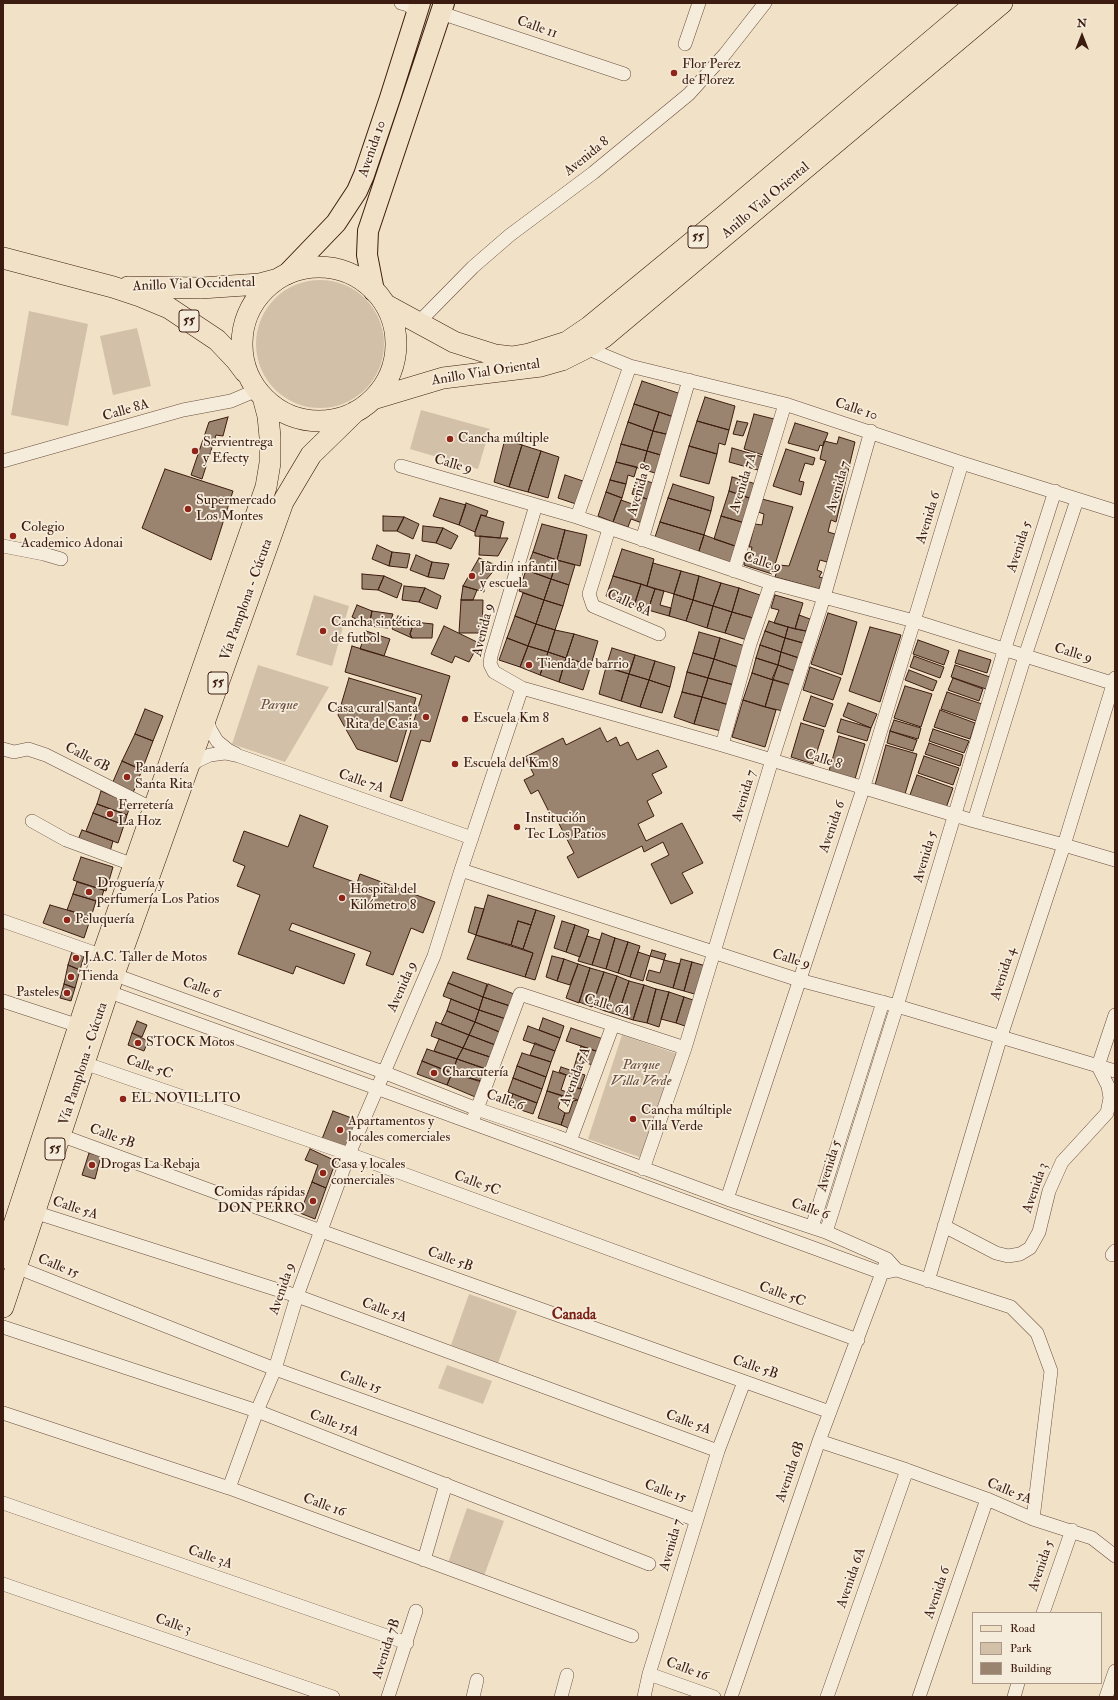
<!DOCTYPE html>
<html>
<head>
<meta charset="utf-8">
<style>
  body { margin:0 }
  #map { position:relative; width:1118px; height:1700px; overflow:hidden; background:#f1e2c7; font-family:"IM FELL Double Pica",serif }
  canvas { display:block }
  .frame { position:absolute; inset:0; border:4px solid #3c1c10; pointer-events:none }
  .legend { position:absolute; left:972px; top:1612px; width:130px; height:72px; box-sizing:border-box; background:#f6ecdb; border:1px solid #ac998a; margin:0; padding:5px 7px; list-style:none; font-size:12px; color:#3c1c10 }
  .legend li { display:flex; align-items:center; gap:8px; height:20px }
  .legend b { width:20px; border:1px solid #ac998a }
  .north { position:absolute; left:1062px; top:16px; width:40px; height:40px; -webkit-text-stroke:3px #f6ecdb; paint-order:stroke; rotate:0deg; font-size:11px; font-weight:700; line-height:16px; text-align:center; color:#3c1c10 }
  .north::after { content:''; display:block; margin:auto; width:14px; height:18px; background:#3c1c10; clip-path:polygon(50% 0,100% 100%,50% 72%,0 100%) }
</style>
</head>
<body>
<div id="map">
<canvas width="1118" height="1700"></canvas>
<div class="frame"></div>
<ul class="legend">
<li><b style="height:5px;background:#f1e2c7"></b>Road</li>
<li><b style="height:11px;background:#d2c0a8"></b>Park</li>
<li><b style="height:11px;background:#9a836f"></b>Building</li>
</ul>
<div class="north">N</div>
</div>
<script>
const c = document.querySelector('canvas').getContext('2d');
c.lineJoin = 'round';
function paint(path, color) { c.fillStyle = color; c.fill(path, 'evenodd'); }
const toPath = rows => new Path2D(rows.map(r => 'M' + r).join(''));
function stroke(path, color, width, dash) { c.strokeStyle = color; c.lineWidth = width; c.lineCap = dash ? 'butt' : 'round'; c.setLineDash(dash || []); c.stroke(path); }
function label(font, color, halo, rows, align = 'center') {
  c.font = font + ' "IM FELL Double Pica",serif'; c.lineWidth = 3.5; c.setLineDash([]); c.textBaseline = 'middle'; c.strokeStyle = halo; c.fillStyle = color; for (const [text, x, y, turn = 0] of rows) {
    c.save(); c.translate(x, y); c.rotate((+turn || 0) * Math.PI / 180); c.textAlign = isNaN(turn) ? turn : align; if (halo) c.strokeText(text, 0, 0); c.fillText(text, 0, 0); c.restore();
  }
}
const green = toPath([
  '256 344a64 64 0 1 1 128 0a64 64 0 1 1-128 0Z',
  [29,311,88,324,68,426,11,415],
  [137,328,151,386,113,395,100,336],
  [421,410,490,429,478,469,410,449],
  [314,595,349,606,332,666,296,655],
  [258,665,329,687,285,762,232,744],
  [622,1035,680,1055,645,1159,588,1139],
  [469,1294,517,1311,498,1363,451,1345],
  [447,1365,492,1381,483,1404,438,1388],
  [467,1508,504,1521,484,1576,448,1563]
]);
const building = toPath([
  [642,381,684,395,677,418,634,404,642,381],
  [705,397,735,406,729,430,697,421,705,397],
  [634,404,659,412,653,431,628,422,634,404],
  [659,412,677,418,670,435,653,431,659,412],
  [754,414,774,419,763,455,744,449,754,414],
  [228,417,223,436,216,435,202,479,191,475,209,422,228,417],
  [697,421,729,430,725,445,719,443,717,454,689,446,697,421],
  [737,421,748,423,743,436,733,434,737,421],
  [628,422,653,431,647,451,621,444,628,422],
  [795,423,828,433,823,446,820,445,818,451,788,443,795,423],
  [653,431,670,435,664,456,647,451,653,431],
  [839,437,855,442,836,522,831,520,828,532,835,534,827,562,820,560,817,570,822,572,819,577,823,578,819,589,775,577,779,565,789,566,826,461,820,459,824,441,837,444,839,437],
  [505,439,522,445,509,487,494,482,505,439],
  [621,444,647,451,642,469,616,462,621,444],
  [522,445,541,451,528,492,509,487,522,445],
  [689,446,717,454,709,484,680,476,689,446],
  [732,448,763,457,758,470,729,462,732,448],
  [786,449,815,458,813,465,805,463,799,481,804,482,801,495,773,486,786,449],
  [541,451,559,457,548,498,528,492,541,451],
  [647,451,664,456,658,474,642,469,647,451],
  [616,462,637,467,634,477,628,475,626,484,610,480,616,462],
  [165,469,233,491,211,560,142,528,165,469],
  [565,475,586,482,579,505,558,498,565,475],
  [732,477,756,484,752,499,729,491,732,477],
  [637,478,656,484,650,500,632,494,637,478],
  [610,480,626,484,622,498,606,492,610,480],
  [673,484,714,497,711,511,668,498,673,484],
  [729,491,752,499,745,523,721,516,729,491],
  [606,492,622,498,613,522,598,516,606,492],
  [638,496,650,500,642,523,631,519,628,527,613,522,621,500,635,505,638,496],
  [440,498,466,505,459,525,433,516,440,498],
  [668,498,711,511,704,535,660,522,668,498],
  [762,499,793,507,772,574,744,565,745,557,750,557,752,547,749,547,755,524,762,525,764,514,758,512,762,499],
  [466,503,488,511,486,516,481,515,475,532,459,525,466,503],
  [481,515,504,522,500,538,475,536,475,532,481,515],
  [383,516,404,517,397,531,383,531,383,516],
  [721,516,745,523,738,547,714,539,721,516],
  [404,517,419,524,413,539,397,531,404,517],
  [660,522,704,535,698,554,654,540,660,522],
  [542,524,565,530,557,560,533,552,542,524],
  [423,526,443,528,436,543,422,541,423,526],
  [443,528,458,536,451,549,436,543,443,528],
  [565,530,587,535,580,566,557,560,565,530],
  [704,535,738,547,732,565,698,554,704,535],
  [480,536,500,538,508,538,498,556,479,555,480,536],
  [377,545,392,552,389,566,372,559,377,545],
  [622,549,654,559,647,586,613,576,622,549],
  [392,552,410,554,407,568,389,566,392,552],
  [533,552,557,560,551,579,526,570,533,552],
  [416,555,432,562,428,577,410,570,416,555],
  [479,558,498,566,484,582,484,592,463,586,479,558],
  [557,560,575,565,569,585,551,579,557,560],
  [432,562,449,564,444,579,428,577,432,562],
  [653,563,681,571,674,594,647,586,653,563],
  [526,570,551,579,544,600,519,591,526,570],
  [681,571,699,576,693,600,674,594,681,571],
  [362,574,384,576,378,590,362,589,362,574],
  [384,576,402,584,397,598,378,590,384,576],
  [613,576,641,584,634,606,606,596,613,576],
  [699,576,721,583,713,606,693,600,699,576],
  [551,579,569,585,563,606,544,600,551,579],
  [721,583,739,588,732,612,713,606,721,583],
  [641,584,655,589,648,610,634,606,641,584],
  [404,586,425,588,419,602,402,600,404,586],
  [463,586,477,590,473,600,461,600,463,586],
  [425,588,441,596,437,609,419,602,425,588],
  [739,588,760,595,753,618,732,612,739,588],
  [655,589,664,591,660,605,671,608,669,616,648,610,655,589],
  [523,593,544,600,536,624,515,616,523,593],
  [674,594,693,600,686,621,669,616,674,594],
  [775,595,803,603,795,629,774,623,779,610,771,608,775,595],
  [461,600,483,600,482,633,459,633,461,600],
  [544,600,563,606,555,630,536,624,544,600],
  [693,600,713,606,707,628,686,621,693,600],
  [357,605,372,611,369,626,352,617,357,605],
  [713,606,732,612,725,633,707,628,713,606],
  [372,611,393,614,388,628,369,626,372,611],
  [732,612,753,618,747,640,725,633,732,612],
  [828,613,857,622,842,675,811,664,828,613],
  [799,615,810,619,806,631,795,629,799,615],
  [398,616,414,622,410,634,412,638,392,629,398,616],
  [515,616,536,624,528,646,507,638,515,616],
  [769,621,788,627,785,638,765,631,769,621],
  [414,622,433,624,432,638,412,638,410,634,414,622],
  [536,624,555,630,548,652,528,646,536,624],
  [444,626,479,643,469,662,455,656,452,663,431,654,444,626],
  [788,627,806,631,803,643,785,638,788,627],
  [870,627,901,635,880,702,849,691,870,627],
  [555,630,574,634,566,658,548,652,555,630],
  [366,631,390,639,384,656,360,649,366,631],
  [765,631,785,638,781,652,760,645,765,631],
  [699,632,720,638,714,659,693,653,699,632],
  [574,634,598,641,591,665,566,658,574,634],
  [507,638,528,646,520,667,499,660,507,638],
  [720,638,745,646,738,667,714,659,720,638],
  [785,638,803,643,799,658,781,652,785,638],
  [918,640,949,651,944,665,913,654,918,640],
  [760,645,781,652,778,665,756,658,760,645],
  [352,646,450,676,430,742,421,740,402,801,390,797,422,695,345,672,352,646],
  [528,646,548,652,540,675,520,667,528,646],
  [612,648,635,655,629,674,606,667,612,648],
  [959,650,991,660,987,673,955,663,959,650],
  [548,652,566,658,559,682,540,675,548,652],
  [781,652,799,658,795,671,778,665,781,652],
  [693,653,714,659,708,678,687,672,693,653],
  [635,655,655,661,649,680,629,674,635,655],
  [914,656,944,667,940,678,910,667,914,656],
  [566,658,591,665,583,690,559,682,566,658],
  [756,658,778,665,773,680,752,673,756,658],
  [714,659,738,667,734,685,708,678,714,659],
  [655,661,675,667,670,687,649,680,655,661],
  [778,665,795,671,791,685,772,679,778,665],
  [955,665,990,677,986,689,951,677,955,665],
  [606,667,629,674,621,701,599,694,606,667],
  [810,667,841,678,833,700,803,690,810,667],
  [909,670,937,681,933,691,905,680,909,670],
  [687,672,708,678,702,697,682,692,687,672],
  [752,673,773,680,765,707,743,700,752,673],
  [629,674,649,680,640,707,621,701,629,674],
  [349,678,416,698,397,762,357,749,338,715,349,678],
  [708,678,734,685,729,705,702,697,708,678],
  [953,678,983,689,979,701,948,690,953,678],
  [649,680,670,687,662,713,640,707,649,680],
  [773,680,791,685,783,711,765,707,773,680],
  [905,686,932,694,921,727,894,718,905,686],
  [682,692,702,697,694,724,674,717,682,692],
  [947,692,982,704,976,721,941,709,947,692],
  [811,696,833,704,825,727,803,720,811,696],
  [702,697,729,705,721,731,694,724,702,697],
  [743,700,776,710,765,747,732,737,743,700],
  [848,703,877,714,871,728,843,716,848,703],
  [145,709,163,716,153,741,135,734,145,709],
  [940,710,975,723,970,739,934,727,940,710],
  [841,719,871,728,867,741,837,732,841,719],
  [894,720,921,728,918,739,890,731,894,720],
  [801,723,824,730,813,764,791,757,801,723],
  [600,728,607,742,616,737,620,746,628,742,637,760,658,750,667,767,652,774,662,793,647,801,654,816,638,824,646,841,682,823,703,863,682,873,693,893,671,904,651,864,669,855,663,842,644,852,642,846,578,878,567,857,574,853,554,814,551,816,538,790,531,794,524,780,534,775,525,757,563,738,566,745,600,728],
  [933,729,969,741,964,753,929,741,933,729],
  [890,731,917,740,913,751,887,743,890,731],
  [135,734,153,741,142,770,122,761,135,734],
  [839,736,865,744,855,779,829,771,839,736],
  [929,743,963,755,960,766,925,754,929,743],
  [886,745,917,754,905,794,875,785,886,745],
  [924,756,959,768,953,785,918,773,924,756],
  [122,761,142,770,133,793,112,784,122,761],
  [917,775,953,788,946,808,910,795,917,775],
  [101,791,131,804,127,815,97,804,101,791],
  [97,804,127,815,124,825,93,813,97,804],
  [93,813,124,825,118,843,86,831,93,813],
  [300,815,328,826,313,867,357,883,360,874,435,902,423,933,411,928,393,975,366,965,371,952,292,923,289,930,355,954,344,984,296,966,293,974,238,954,260,895,237,886,245,866,233,861,244,831,288,847,300,815],
  [82,830,113,841,109,855,77,842,82,830],
  [81,857,113,867,106,891,73,880,81,857],
  [77,882,104,890,100,902,73,894,77,882],
  [73,894,96,901,91,917,67,910,73,894],
  [488,895,536,910,531,925,518,921,511,945,476,935,488,895],
  [50,905,91,917,84,938,43,923,50,905],
  [475,907,484,909,476,935,468,932,475,907],
  [536,910,555,916,535,980,525,977,533,953,523,949,536,910],
  [518,921,531,925,523,949,511,945,518,921],
  [562,921,575,925,566,952,554,948,562,921],
  [575,925,589,930,580,957,566,952,575,925],
  [602,933,615,938,606,969,592,965,602,933],
  [476,935,533,953,525,977,467,959,476,935],
  [587,936,600,940,592,965,578,961,587,936],
  [615,938,628,942,618,973,606,969,615,938],
  [628,942,640,946,630,977,618,973,628,942],
  [73,948,85,952,80,970,68,965,73,948],
  [652,950,666,954,664,960,650,956,652,950],
  [638,952,650,956,643,981,630,977,638,952],
  [552,956,564,959,557,981,546,977,552,956],
  [564,959,578,964,570,985,557,981,564,959],
  [681,959,692,962,684,991,673,988,681,959],
  [664,960,680,964,673,988,646,980,649,970,660,973,664,960],
  [692,962,706,966,698,995,684,991,692,962],
  [578,964,590,968,579,1003,566,998,578,964],
  [68,965,80,970,75,988,64,984,68,965],
  [590,968,604,972,592,1007,579,1002,590,968],
  [453,972,487,984,483,997,448,983,453,972],
  [604,972,617,976,605,1011,592,1006,604,972],
  [617,976,629,981,618,1015,605,1011,617,976],
  [629,981,644,985,633,1020,618,1015,629,981],
  [448,983,483,997,479,1010,443,996,448,983],
  [64,984,75,988,71,1001,60,998,64,984],
  [488,984,514,994,510,1006,483,997,488,984],
  [644,985,656,989,647,1023,633,1020,644,985],
  [656,989,669,992,659,1027,647,1023,656,989],
  [669,992,684,997,676,1023,661,1019,669,992],
  [483,997,510,1006,506,1019,479,1010,483,997],
  [684,997,696,1001,688,1027,676,1023,684,997],
  [451,999,479,1010,475,1022,447,1011,451,999],
  [479,1010,506,1019,502,1033,475,1022,479,1010],
  [447,1011,475,1022,469,1035,441,1024,447,1011],
  [543,1018,564,1026,560,1038,539,1030,543,1018],
  [137,1021,147,1025,142,1037,132,1033,137,1021],
  [436,1022,469,1035,463,1048,431,1036,436,1022],
  [475,1022,502,1033,498,1046,469,1035,475,1022],
  [528,1026,560,1038,555,1051,523,1040,528,1026],
  [571,1028,603,1039,599,1052,566,1041,571,1028],
  [132,1033,148,1041,144,1051,128,1045,132,1033],
  [469,1035,498,1046,493,1058,463,1048,469,1035],
  [439,1039,463,1048,457,1059,434,1051,439,1039],
  [535,1043,555,1051,551,1062,530,1055,535,1043],
  [581,1046,599,1052,595,1066,584,1062,585,1056,578,1054,581,1046],
  [463,1048,493,1058,489,1070,457,1059,463,1048],
  [427,1049,457,1059,452,1073,422,1061,427,1049],
  [522,1053,551,1062,546,1077,517,1066,522,1053],
  [578,1054,585,1056,580,1074,573,1071,578,1054],
  [457,1059,489,1070,485,1083,452,1073,457,1059],
  [422,1061,452,1073,447,1085,417,1074,422,1061],
  [517,1066,546,1077,542,1089,513,1078,517,1066],
  [561,1067,585,1075,580,1089,569,1085,572,1077,559,1072,561,1067],
  [553,1071,566,1075,561,1090,573,1094,575,1087,582,1089,578,1100,547,1091,553,1071],
  [452,1073,485,1082,480,1099,447,1085,452,1073],
  [513,1078,542,1089,537,1103,508,1092,513,1078],
  [547,1091,562,1096,558,1108,565,1113,561,1125,538,1118,547,1091],
  [513,1094,537,1103,533,1114,509,1106,513,1094],
  [578,1100,571,1129,561,1125,565,1113,569,1113,573,1101,578,1100],
  [333,1111,357,1120,347,1149,322,1139,333,1111],
  [310,1149,336,1161,326,1188,312,1182,318,1165,305,1160,310,1149],
  [89,1153,101,1156,95,1179,82,1175,89,1153],
  [312,1182,326,1188,315,1219,300,1213,312,1182]
]);
const minor = toPath([
  [401,3,408,5,417,11],
  [441,13,624,74],
  [685,44,699,3],
  [418,323,473,267,510,235,593,173,689,94,725,54,765,3],
  [586,348,630,366,785,404,962,463,1115,511],
  [3,461,183,410,231,401,257,390],
  [401,466,577,517,771,583,914,621,1115,684],
  [536,505,491,656,490,664,494,672,522,688,722,745,974,821,1064,845,1115,860],
  [577,517,630,366],
  [609,529,589,594,593,606,659,634],
  [642,540,689,380],
  [3,546,44,554,61,559],
  [734,571,785,404],
  [206,716,210,729,217,741,228,750,236,754],
  [722,745,750,644,771,583],
  [3,749,14,752,28,749,46,755,153,809],
  [189,769,197,761,210,755,225,753,239,756,472,838],
  [32,821,66,840,134,865],
  [974,821,1025,656,1077,500],
  [461,870,799,980,897,1006,1115,1071],
  [3,921,103,956],
  [107,972,383,1072,477,1109,556,1136,727,1199,826,1232,887,1259,897,1270,1011,1307,1037,1333,1051,1371,1033,1519],
  [101,989,376,1088,882,1273,897,1270],
  [3,1001,79,1026],
  [84,1063,349,1154,858,1340],
  [474,1117,520,994,685,1048],
  [60,1135,321,1231,830,1412],
  [570,1141,613,1025],
  [643,1169,685,1048,772,760,824,597,871,431],
  [727,1199,863,789,962,463],
  [34,1212,297,1296,718,1451],
  [944,1226,996,1253,1008,1256,1020,1254,1030,1248,1039,1232,1049,1191,1062,1162,1107,1113,1110,1098,1108,1086,1098,1066,1115,1015],
  [812,1227,883,1002],
  [826,1232,897,1006,1004,651,1055,491],
  [1112,1255,1115,1251],
  [16,1267,275,1369,696,1520],
  [928,1281,1001,1036,1064,845,1115,678],
  [3,1327,257,1411,649,1564],
  [3,1413,229,1488,632,1636],
  [819,1441,907,1470,987,1499,1033,1519,1092,1538,1115,1556],
  [229,1488,257,1411,275,1369,297,1296,349,1154,434,956,461,870,522,688],
  [3,1503,407,1643],
  [424,1560,446,1484],
  [3,1584,333,1697],
  [1043,1613,1072,1530],
  [649,1674,714,1697],
  [388,1697,416,1611],
  [473,1697,477,1680],
  [561,1697,567,1675],
  [644,1697,649,1674,718,1451,744,1382],
  [731,1697,819,1441,885,1265],
  [827,1697,907,1470],
  [919,1697,987,1499],
  [1014,1697,1018,1683],
  [1106,1697,1115,1671]
]);
const primary = toPath([
  [287,274,336,223,357,191,364,175,390,98,420,3],
  [374,291,367,255,368,231,444,3]
]);
const trunk = toPath([
  [3,258,113,287,140,296,169,308,217,340,236,360,245,372],
  '242 344a77 77 0 1 1 154 0a77 77 0 1 1-154 0Z',
  [128,287,201,288,260,284,275,280],
  [386,305,454,342,495,355,512,357,529,354,567,342,589,327,724,216,976,3],
  [373,399,443,378,541,366,562,360,586,348,604,337,1002,3],
  [3,1258,98,968,266,487,270,463,270,437,268,416,263,397],
  [3,1307,108,991,283,502,311,455,355,412]
]);
const markers = [
  [674,73,4,"#8f2418"],
  [450,439,4,"#8f2418"],
  [195,451,4,"#8f2418"],
  [188,509,4,"#8f2418"],
  [13,536,4,"#8f2418"],
  [472,576,4,"#8f2418"],
  [323,631,4,"#8f2418"],
  [529,665,4,"#8f2418"],
  [426,717,4,"#8f2418"],
  [465,719,4,"#8f2418"],
  [455,764,4,"#8f2418"],
  [127,777,4,"#8f2418"],
  [110,814,4,"#8f2418"],
  [517,827,4,"#8f2418"],
  [89,892,4,"#8f2418"],
  [342,898,4,"#8f2418"],
  [67,920,4,"#8f2418"],
  [76,958,4,"#8f2418"],
  [71,977,4,"#8f2418"],
  [67,993,4,"#8f2418"],
  [138,1043,4,"#8f2418"],
  [434,1073,4,"#8f2418"],
  [123,1099,4,"#8f2418"],
  [633,1119,4,"#8f2418"],
  [340,1130,4,"#8f2418"],
  [92,1165,4,"#8f2418"],
  [323,1173,4,"#8f2418"],
  [313,1201,4,"#8f2418"]
];
const shields = [
  [698,237,20],
  [189,321,20],
  [218,683,20],
  [55,1149,20]
];
const shieldNames = [
  ["55",698,237],
  ["55",189,321],
  ["55",218,683],
  ["55",55,1149]
];
const streetNames = [
  ["Calle 11",537,28,19],
  ["Avenida 10",373,149,-71],
  ["Avenida 8",587,157,-39],
  ["Anillo Vial Oriental",766,201,-40],
  ["Anillo Vial Occidental",194,285,-2],
  ["Anillo Vial Oriental",486,373,-9],
  ["Calle 10",856,410,18],
  ["Calle 8A",126,411,-16],
  ["Calle 9",453,465,16],
  ["Avenida 7A",744,483,-73],
  ["Avenida 7",839,487,-74],
  ["Avenida 8",640,490,-74],
  ["Avenida 6",929,518,-73],
  ["Avenida 5",1020,547,-72],
  ["Calle 9",762,563,17],
  ["Vía Pamplona - Cúcuta",247,600,-70],
  ["Calle 8A",629,604,24],
  ["Avenida 9",484,630,-76],
  ["Calle 9",1073,654,17],
  ["Calle 6B",87,758,27],
  ["Calle 8",823,760,17],
  ["Calle 7A",361,782,19],
  ["Avenida 7",745,796,-73],
  ["Avenida 6",833,827,-71],
  ["Avenida 5",926,857,-73],
  ["Calle 9",791,960,17],
  ["Avenida 4",1004,974,-72],
  ["Avenida 9",403,987,-66],
  ["Calle 6",201,989,20],
  ["Calle 6A",607,1006,17],
  ["Vía Pamplona - Cúcuta",84,1064,-72],
  ["Calle 5C",149,1068,19],
  ["Avenida 7A",576,1077,-69],
  ["Calle 6",505,1101,19],
  ["Calle 5B",112,1137,20],
  ["Avenida 5",830,1166,-73],
  ["Calle 5C",477,1184,20],
  ["Avenida 3",1036,1188,-71],
  ["Calle 5A",75,1209,18],
  ["Calle 6",810,1210,19],
  ["Calle 5B",450,1260,20],
  ["Calle 15",58,1267,22],
  ["Avenida 9",283,1289,-71],
  ["Calle 5C",782,1295,20],
  ["Calle 5A",384,1311,20],
  ["Calle 5B",755,1368,19],
  ["Calle 15",360,1383,20],
  ["Calle 5A",688,1423,20],
  ["Calle 15A",334,1424,21],
  ["Avenida 6B",791,1472,-71],
  ["Calle 15",665,1492,20],
  ["Calle 5A",1009,1492,22],
  ["Calle 16",324,1506,20],
  ["Avenida 7",672,1545,-74],
  ["Calle 3A",210,1558,19],
  ["Avenida 5",1042,1566,-71],
  ["Avenida 6A",852,1578,-71],
  ["Avenida 6",938,1593,-71],
  ["Calle 3",173,1625,19],
  ["Avenida 7B",387,1649,-72],
  ["Calle 16",687,1670,20]
];
const poiNames = [
  ["Flor Perez",682,65],
  ["de Florez",682,81],
  ["Cancha múltiple",458,439],
  ["Servientrega",203,443],
  ["y Efecty",203,459],
  ["Supermercado",196,501],
  ["Los Montes",196,517],
  ["Colegio",21,528],
  ["Academico Adonai",21,544],
  ["Jardin infantil",480,568],
  ["y escuela",480,584],
  ["Cancha sintética",331,623],
  ["de futbol",331,639],
  ["Tienda de barrio",537,665],
  ["Casa cural Santa",418,709,"right"],
  ["Rita de Casia",418,725,"right"],
  ["Escuela Km 8",473,719],
  ["Escuela del Km 8",463,764],
  ["Panadería",135,769],
  ["Santa Rita",135,785],
  ["Ferretería",118,806],
  ["La Hoz",118,822],
  ["Institución",525,819],
  ["Tec Los Patios",525,835],
  ["Droguería y",97,884],
  ["perfumería Los Patios",97,900],
  ["Hospital del",350,890],
  ["Kilómetro 8",350,906],
  ["Peluquería",75,920],
  ["J.A.C. Taller de Motos",84,958],
  ["Tienda",79,977],
  ["Pasteles",59,993,"right"],
  ["STOCK Motos",146,1043],
  ["Charcutería",442,1073],
  ["EL NOVILLITO",131,1099],
  ["Cancha múltiple",641,1111],
  ["Villa Verde",641,1127],
  ["Apartamentos y",348,1122],
  ["locales comerciales",348,1138],
  ["Drogas La Rebaja",100,1165],
  ["Casa y locales",331,1165],
  ["comerciales",331,1181],
  ["Comidas rápidas",305,1193,"right"],
  ["DON PERRO",305,1209,"right"]
];
const parkNames = [
  ["Parque",279,706],
  ["Parque",641,1066],
  ["Villa Verde",641,1082]
];
const neighbourhoodNames = [
  ["Canada",574,1316]
];
paint(green, '#d2c0a8');
paint(building, '#9a836f');
stroke(building, '#3c1c10', 1);
stroke(minor, '#694e3e', 14);
stroke(primary, '#3c1c10', 22);
stroke(trunk, '#3c1c10', 22);
stroke(minor, '#f6ecdb', 13);
stroke(primary, '#f1e2c7', 20);
stroke(trunk, '#f1e2c7', 21);
for (const [x, y, r, color] of markers) { const dot = new Path2D(); dot.arc(x, y, r, 0, 2 * Math.PI); c.fillStyle = color; c.fill(dot); stroke(dot, '#f6ecdb', 1.5); }
for (const [x, y, w] of shields) { const box = new Path2D(); box.roundRect(x - w / 2, y - 11, w, 22, 3); c.fillStyle = '#f6ecdb'; c.fill(box); stroke(box, '#3c1c10', 1); }
label('bold 13px', '#3c1c10', null, shieldNames);
label('14px', '#3c1c10', '#f6ecdb', streetNames);
label('14px', '#3c1c10', '#f6ecdb', poiNames, 'left');
label('italic 14px', '#694d3e', '#f6ecdb', parkNames);
label('bold 15px', '#7a1f14', '#f6ecdb', neighbourhoodNames);
</script>
</body>
</html>
